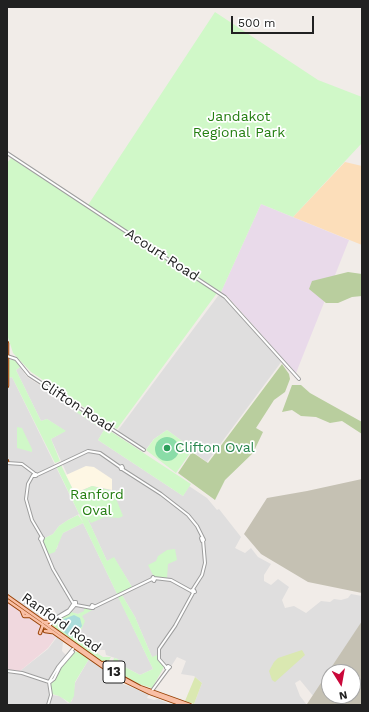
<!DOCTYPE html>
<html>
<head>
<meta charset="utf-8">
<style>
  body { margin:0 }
  #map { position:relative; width:369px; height:712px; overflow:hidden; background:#f1ece8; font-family:"Work Sans",sans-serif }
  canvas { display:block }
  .frame { position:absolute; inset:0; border:8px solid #212121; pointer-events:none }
  .north { position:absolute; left:321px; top:664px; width:40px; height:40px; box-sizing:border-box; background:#fff; border:1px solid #a6a6a6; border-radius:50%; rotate:169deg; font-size:11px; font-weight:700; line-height:16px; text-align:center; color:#212121 }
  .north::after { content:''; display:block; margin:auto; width:14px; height:18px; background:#ca083a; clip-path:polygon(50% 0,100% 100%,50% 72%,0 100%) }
  .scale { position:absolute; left:231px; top:16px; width:83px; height:18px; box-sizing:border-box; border:2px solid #212121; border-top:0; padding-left:5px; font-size:12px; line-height:14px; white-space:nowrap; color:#212121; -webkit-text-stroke:3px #fff; paint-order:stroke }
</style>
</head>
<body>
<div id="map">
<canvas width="369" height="712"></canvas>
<div class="frame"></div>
<div class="north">N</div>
<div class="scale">500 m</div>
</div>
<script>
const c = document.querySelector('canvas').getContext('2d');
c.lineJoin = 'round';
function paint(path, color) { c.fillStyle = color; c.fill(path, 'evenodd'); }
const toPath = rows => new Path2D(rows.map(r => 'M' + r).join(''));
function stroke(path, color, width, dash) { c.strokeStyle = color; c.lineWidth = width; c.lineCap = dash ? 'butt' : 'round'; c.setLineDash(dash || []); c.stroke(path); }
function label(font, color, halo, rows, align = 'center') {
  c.font = font + ' "Work Sans",sans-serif'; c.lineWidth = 3.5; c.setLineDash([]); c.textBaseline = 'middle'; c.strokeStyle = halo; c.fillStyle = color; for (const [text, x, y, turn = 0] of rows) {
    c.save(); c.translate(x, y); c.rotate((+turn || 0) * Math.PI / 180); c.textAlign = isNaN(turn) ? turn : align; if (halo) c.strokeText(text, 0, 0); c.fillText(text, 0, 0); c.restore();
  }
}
const residential = toPath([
  [218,296,220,296,226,300,282,361,207,462,192,451,193,449,167,430,154,439,144,452,116,433],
  [20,367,27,377,78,410,77,412,104,430,98,440,183,496,189,486,207,498,217,510,219,509,241,537,235,548,245,553,251,548,258,557,271,564,264,575,264,581,271,585,278,579,289,587,282,600,285,608,294,606,306,613,321,601,330,602,334,599,341,600,348,598,351,594,362,596,362,622,314,697,300,680,295,683,300,696,307,705,197,705,194,704,202,683,194,676,181,674,186,661,177,657,172,665,166,665,164,667,158,658,152,657,135,617,122,595,122,592,132,587,114,558,107,561,51,439,65,431,47,419,41,421,16,370],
  [12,377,79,514,68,520,59,526,53,534,43,539,57,549,58,542,63,533,83,523,153,669,140,675,119,664,118,659,106,655,105,650,99,650,97,653,88,646,79,635,81,616,91,610,78,614,73,613,59,618,53,608,39,617,7,594,8,380,9,378],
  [57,637,63,642,62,651,67,656,60,663,53,677,46,683,49,686,52,695,60,696,68,703,72,701,75,683,89,659,123,684,149,694,147,698,154,700,158,699,167,703,168,705,7,705,7,673,19,674,20,671,48,649]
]);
const commercial = toPath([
  [7,602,42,627,46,632,56,637,48,648,20,671,7,670]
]);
const industrial = toPath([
  [261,204,349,240,296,373,228,297,221,292]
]);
const education = toPath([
  [86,466,94,467,112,479,112,490,92,486,75,493,66,475]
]);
const construction = toPath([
  [362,479,362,593,308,582,261,554,244,534,267,498,307,491],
  [362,621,362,705,307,705,307,704],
  [329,672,353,672,353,696,329,696]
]);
const grass = toPath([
  [302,650,305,655,275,682,272,680,269,671,274,662,278,658],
  [195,677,202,683,194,704,185,701]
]);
const forest = toPath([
  [348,272,362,274,362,296,352,297,338,303,326,303,309,289,312,281],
  [282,364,289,374,290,379,285,392,274,400,256,428,263,432,253,453,225,480,215,500,178,473,192,452,208,463],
  [292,385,301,385,310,393,362,422,362,434,342,421,330,423,316,417,301,416,292,410,282,412]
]);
const sand = toPath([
  [345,162,362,166,362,245,293,217]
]);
const park = toPath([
  [215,12,318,80,362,97,362,143,293,217,261,204,221,292,88,205],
  [11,158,217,293,117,429,31,372,13,353,7,334,7,163],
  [15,359,20,367,16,370,41,421,47,419,66,431,51,439,60,461,55,463,12,377,9,378,9,360],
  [78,410,191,484,183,496,98,440,104,430,76,412],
  [17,427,22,428,32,449,32,452,17,448],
  [167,430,193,449,176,473,146,450,154,439],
  [61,465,75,494,92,486,113,491,123,516,119,518,105,517,91,523,86,515,107,561,114,557,132,587,117,594,83,523,63,533,55,552,47,555,43,539,53,534,59,526,68,520,78,515,83,522,56,466],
  [175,549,177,560,168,564,167,578,154,577,148,565,156,561,158,556,167,550],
  [122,595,135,617,152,657,157,655,160,662,164,667,152,688,139,684,111,668,114,658,118,659,119,664,140,675,153,669,118,597],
  [84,608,92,610,82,616,85,621,79,635,97,653,103,657,111,657,108,662,103,663,52,626,54,621,71,612,78,614,84,611],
  [74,652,79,652,89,659,75,682,74,696,70,703,59,696,52,694,50,686,60,668]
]);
const pitch = toPath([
  '155 449a12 12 0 1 1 24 0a12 12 0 1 1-24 0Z'
]);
const water = toPath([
  [74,615,80,618,82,626,74,636,70,637,63,631,60,623,64,619]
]);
const tertiary = toPath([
  [7,153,225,297,299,379],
  [7,356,16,359,29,375,144,450],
  [7,463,22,464,34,473],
  [122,466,123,468,121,469,120,467,122,466],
  [122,469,161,494,188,515,197,526,203,538,201,538,202,541,204,540,203,538],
  [34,474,36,474,36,476,33,476,34,474],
  [33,475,28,484,26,499,32,520,42,537],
  [37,475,88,451,100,453,120,467],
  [41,537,43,538,42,540,40,539,41,537],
  [41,540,53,569,73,603],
  [153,577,155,579,154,581,152,579,153,577],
  [154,578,171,580,191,591],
  [193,589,202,575,205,563,203,540],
  [192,590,194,590,195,592,192,592,192,590],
  [76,602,76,605,74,605,74,602,76,602],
  [76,605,92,608],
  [92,605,94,606,93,608,91,607,92,605],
  [94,607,152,579],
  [49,622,69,610,73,604],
  [49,626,54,620,68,613,75,605],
  [168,666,170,667,168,669,166,668,168,666],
  [166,667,159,659,159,649,175,626,193,593],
  [7,671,22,673,49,682,51,695,48,705],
  [49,682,58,667,73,649],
  [49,683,54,679,60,667,73,652],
  [151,692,168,669]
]);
const primary = toPath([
  [7,343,7,386],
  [7,461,7,462],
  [7,596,118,675,140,687,190,705],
  [7,600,119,678,150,693,183,705],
  [22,611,24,616,29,616],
  [43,622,49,622],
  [45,631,52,632],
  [40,633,43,625],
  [103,663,109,663]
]);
const markers = [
  [167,448,4,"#2e9e5b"]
];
const shields = [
  [114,672,22]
];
const shieldNames = [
  ["13",114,672]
];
const parkNames = [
  ["Jandakot",239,117],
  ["Regional Park",239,133],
  ["Ranford",97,495],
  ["Oval",97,511]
];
const streetNames = [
  ["Acourt Road",162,255,33],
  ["Clifton Road",77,406,33],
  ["Ranford Road",61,623,35]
];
const leisureNames = [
  ["Clifton Oval",175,448]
];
paint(residential, '#dfdede');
paint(commercial, '#f0d8de');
paint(industrial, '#e9daea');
paint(education, '#fef7e4');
paint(construction, '#c5c1b3');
paint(grass, '#dae8b1');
paint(forest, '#b9ce9e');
paint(sand, '#fcdeba');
paint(park, '#d0f8c8');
paint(pitch, '#8adca7');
paint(water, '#aadcdb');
stroke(tertiary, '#9e9e9e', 4);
stroke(primary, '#984206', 4.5);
stroke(tertiary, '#fff', 2);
stroke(primary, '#f9bfa5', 2.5);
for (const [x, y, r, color] of markers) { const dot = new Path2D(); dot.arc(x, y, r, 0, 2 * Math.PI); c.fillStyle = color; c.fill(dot); stroke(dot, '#fff', 1.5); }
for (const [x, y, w] of shields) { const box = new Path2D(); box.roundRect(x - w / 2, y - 11, w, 22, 3); c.fillStyle = '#fff'; c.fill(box); stroke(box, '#212121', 1); }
label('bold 13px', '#212121', null, shieldNames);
label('14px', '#237e10', '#fff', parkNames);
label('14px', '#212121', '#fff', streetNames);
label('14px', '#27864d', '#fff', leisureNames, 'left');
</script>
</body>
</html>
